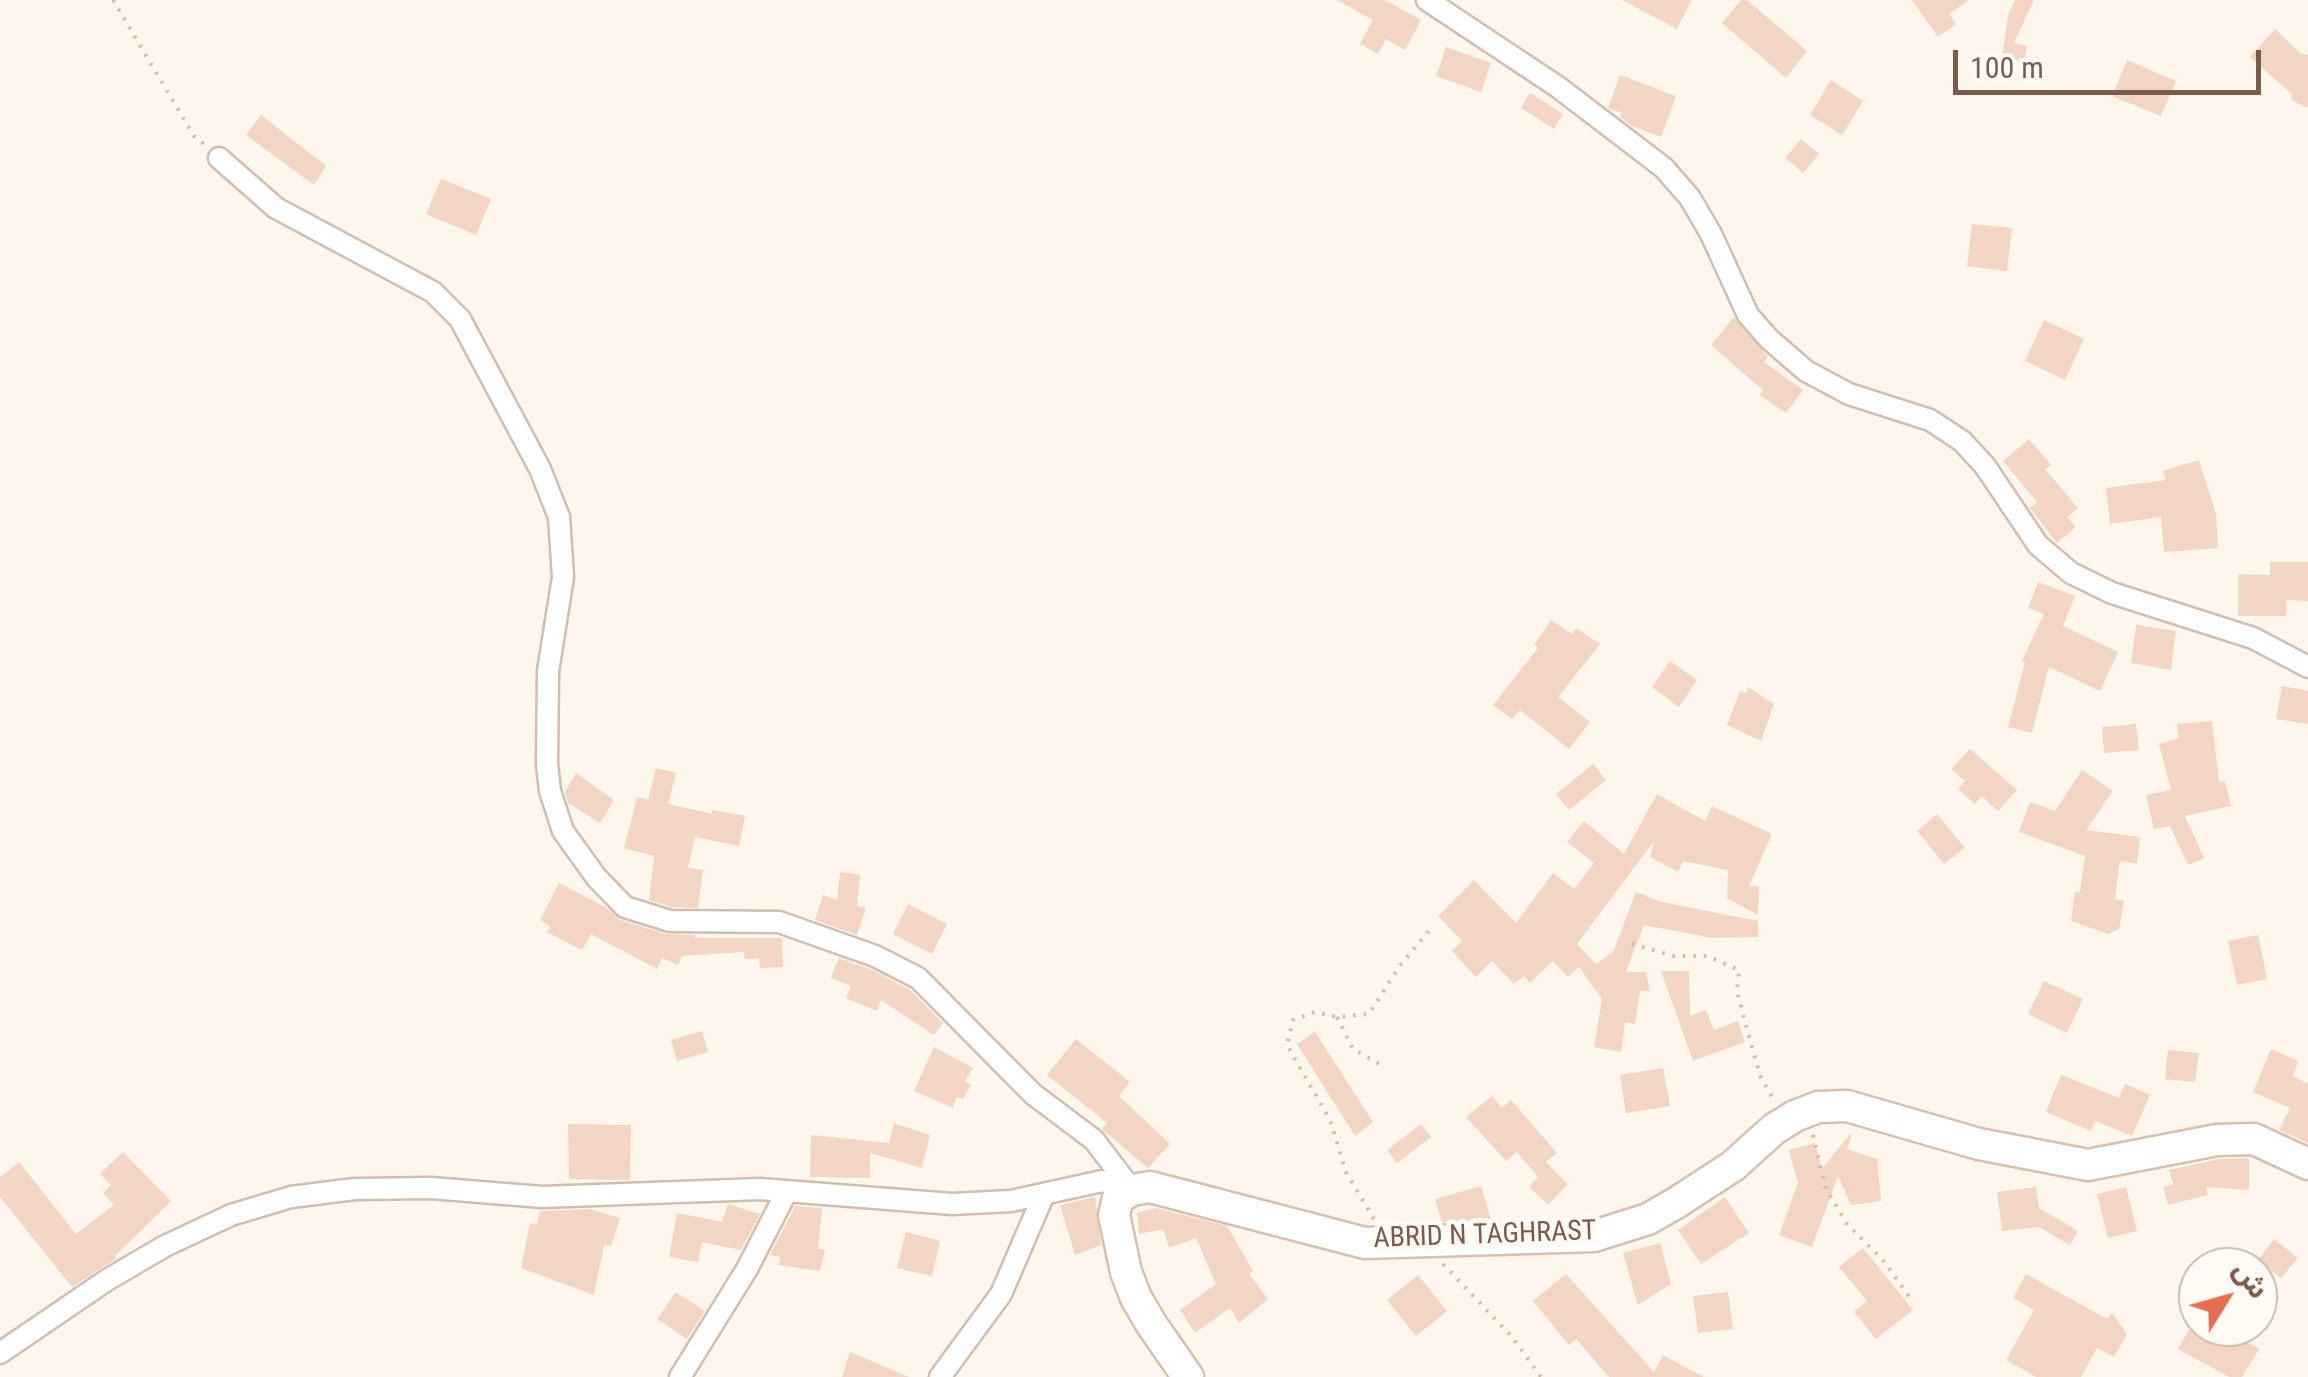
<!DOCTYPE html>
<html>
<head>
<meta charset="utf-8">
<style>
  body { margin:0 }
  #map { position:relative; width:2308px; height:1377px; overflow:hidden; background:#fdf6ec; font-family:"Roboto Condensed","Noto Sans Arabic",sans-serif }
  canvas { display:block }
  .north { position:absolute; left:2178px; top:1247px; width:100px; height:100px; box-sizing:border-box; background:#fffaf3; border:2px solid #cabbb1; border-radius:50%; rotate:53deg; font-size:28px; font-weight:700; line-height:40px; text-align:center; color:#7a5c4d }
  .north::after { content:''; display:block; margin:auto; width:35px; height:45px; background:#e76f51; clip-path:polygon(50% 0,100% 100%,50% 72%,0 100%) }
  .scale { position:absolute; left:1953px; top:50px; width:308px; height:45px; box-sizing:border-box; border:5px solid #7a5c4d; border-top:0; padding-left:12px; font-size:30px; line-height:35px; white-space:nowrap; color:#7a5c4d; -webkit-text-stroke:8px #fffaf3; paint-order:stroke }
</style>
</head>
<body>
<div id="map">
<canvas width="2308" height="1377"></canvas>
<div class="north">ش</div>
<div class="scale">100 m</div>
</div>
<script>
const c = document.querySelector('canvas').getContext('2d');
c.lineJoin = 'round';
function paint(path, color) { c.fillStyle = color; c.fill(path, 'evenodd'); }
const toPath = rows => new Path2D(rows.map(r => 'M' + r).join(''));
function stroke(path, color, width, dash) { c.strokeStyle = color; c.lineWidth = width; c.lineCap = dash ? 'butt' : 'round'; c.setLineDash(dash || []); c.stroke(path); }
function label(font, color, halo, rows, align = 'center') {
  c.font = font + ' "Roboto Condensed",sans-serif'; c.lineWidth = 10; c.setLineDash([]); c.textBaseline = 'middle'; c.strokeStyle = halo; c.fillStyle = color; for (const [text, x, y, turn = 0] of rows) {
    c.save(); c.translate(x, y); c.rotate((+turn || 0) * Math.PI / 180); c.textAlign = isNaN(turn) ? turn : align; if (halo) c.strokeText(text, 0, 0); c.fillText(text, 0, 0); c.restore();
  }
}
const building = toPath([
  [1337,0,1385,0,1421,20,1405,50,1386,39,1378,54,1360,44,1373,20],
  [1622,0,1692,0,1677,29],
  [1741,0,1747,0,1807,51,1786,78,1722,23],
  [1912,0,1969,0,1949,14,1956,24,1938,37],
  [2015,0,2034,0,2014,43,2027,46,2024,62,2002,57,2008,16],
  [2275,29,2301,54,2308,55,2308,108,2291,100,2292,94,2250,57],
  [1446,47,1491,63,1481,92,1436,76],
  [2127,60,2176,81,2161,116,2112,96],
  [1620,75,1676,96,1661,137,1632,126,1620,117,1622,113,1608,108],
  [1831,80,1863,101,1842,135,1810,115],
  [1530,93,1563,114,1554,129,1521,108],
  [261,115,326,166,314,185,246,135],
  [1801,139,1819,154,1803,173,1785,158],
  [441,179,491,199,476,235,426,214],
  [1972,224,2012,228,2007,271,1967,266],
  [1734,317,1768,357,1764,362,1803,390,1786,413,1760,395,1763,390,1711,345],
  [2044,320,2084,339,2065,380,2025,361],
  [2029,439,2051,465,2045,469,2078,508,2067,517,2076,527,2057,543,2030,508,2037,502,2003,461],
  [2199,460,2216,514,2218,548,2164,552,2161,517,2110,524,2106,488,2166,480,2163,471],
  [2270,562,2308,562,2308,601,2286,600,2286,616,2238,616,2238,574,2270,575],
  [2038,582,2075,596,2063,626,2118,652,2100,691,2049,667,2032,733,2008,727,2025,662,2022,661,2044,614,2028,608],
  [1551,620,1572,634,1576,628,1600,644,1558,697,1590,722,1569,749,1520,710,1512,719,1493,705,1538,648,1534,645],
  [2136,625,2176,631,2171,670,2131,663],
  [1670,661,1697,680,1679,707,1652,687],
  [2282,686,2308,691,2308,724,2276,719],
  [1748,687,1774,704,1761,741,1727,725,1740,691,1746,694],
  [2212,721,2219,782,2225,781,2231,806,2185,816,2204,858,2188,865,2170,826,2154,829,2146,795,2171,790,2159,744,2179,738,2177,724],
  [2136,724,2139,750,2104,753,2102,727],
  [1970,749,2017,790,1998,811,1982,796,1975,804,1958,789,1965,781,1951,769],
  [1593,764,1606,780,1569,810,1556,794],
  [656,768,676,773,668,804,712,814,712,810,745,816,739,846,695,837,688,868,703,870,698,908,672,907,649,900,654,856,624,848,637,797,648,800],
  [2082,770,2113,791,2086,830,2140,837,2137,863,2120,861,2115,899,2124,901,2119,929,2108,934,2071,921,2075,891,2080,892,2085,856,2019,832,2030,802,2055,811],
  [576,773,614,800,600,823,568,803,565,792],
  [1657,794,1705,821,1712,806,1772,834,1749,886,1759,886,1758,915,1727,898,1728,870,1683,861,1678,872,1650,857,1654,841,1577,944,1596,964,1613,952,1636,892,1662,902,1758,921,1758,937,1713,938,1644,925,1626,972,1646,972,1650,991,1640,991,1635,1024,1625,1022,1621,1052,1594,1047,1602,999,1579,967,1568,977,1553,961,1530,983,1524,976,1514,984,1492,961,1476,977,1452,951,1462,941,1438,916,1474,880,1516,923,1553,873,1574,889,1594,863,1567,842,1584,821,1624,854],
  [1937,814,1965,848,1944,864,1917,831],
  [840,872,860,875,857,906,866,908,857,935,815,920,823,895,837,900],
  [559,883,607,908,620,920,666,934,695,935,695,938,782,938,783,967,760,968,759,958,745,959,744,952,682,956,678,965,662,958,657,969,591,934,582,950,547,932,550,926,540,920],
  [908,904,947,924,932,954,893,934],
  [2258,935,2267,979,2237,985,2228,941],
  [839,958,870,969,910,990,943,1023,934,1035,881,1000,877,1011,846,998,851,986,831,978],
  [1661,971,1689,971,1690,1016,1706,1010,1714,1030,1738,1021,1745,1042,1693,1061],
  [2044,981,2083,999,2067,1033,2028,1014],
  [702,1031,708,1052,677,1061,671,1040],
  [1315,1032,1373,1122,1355,1136,1297,1044],
  [1076,1039,1130,1082,1119,1096,1170,1144,1148,1168,1102,1129,1107,1123,1047,1075],
  [934,1047,973,1068,965,1081,971,1085,963,1099,956,1097,953,1108,914,1091],
  [2271,1049,2298,1061,2293,1076,2308,1084,2308,1143,2279,1130,2290,1108,2253,1092],
  [2168,1050,2199,1053,2195,1082,2165,1079],
  [1663,1068,1670,1106,1626,1113,1620,1075],
  [2061,1075,2119,1098,2125,1084,2150,1095,2132,1136,2095,1121,2091,1131,2046,1112],
  [1492,1096,1502,1108,1511,1100,1557,1153,1546,1162,1568,1184,1548,1205,1529,1187,1538,1177,1517,1152,1506,1161,1466,1117],
  [894,1123,930,1135,922,1168,870,1153,870,1178,810,1177,811,1135,889,1143],
  [568,1124,631,1125,630,1180,569,1179],
  [1421,1124,1431,1137,1397,1163,1387,1150],
  [1850,1134,1852,1135,1847,1149,1877,1159,1881,1201,1851,1205,1838,1176,1812,1247,1779,1235,1798,1183,1789,1150,1815,1143,1822,1169],
  [123,1152,171,1201,115,1256,117,1258,72,1287,0,1197,0,1177,19,1162,76,1234,114,1205,103,1193,111,1185,100,1174],
  [2249,1158,2249,1190,2206,1187,2208,1195,2168,1205,2163,1187,2173,1184,2169,1170,2219,1159],
  [1481,1186,1491,1220,1442,1222,1435,1199],
  [2036,1187,2039,1208,2078,1231,2070,1245,2039,1227,2002,1231,1997,1192],
  [2126,1187,2137,1231,2108,1238,2097,1194],
  [1095,1197,1101,1245,1075,1255,1060,1205],
  [1725,1197,1749,1233,1701,1264,1678,1230],
  [728,1204,760,1214,741,1250,702,1242,698,1262,669,1257,677,1213,722,1222],
  [795,1206,822,1208,818,1249,825,1250,820,1271,779,1265,780,1257,770,1255],
  [1155,1208,1227,1226,1253,1271,1249,1274,1268,1299,1239,1323,1230,1308,1195,1333,1180,1310,1216,1284,1196,1238,1169,1248,1163,1229,1139,1234,1137,1213],
  [589,1209,620,1218,611,1246,604,1245,594,1295,521,1268,530,1223,537,1225,540,1211],
  [906,1232,940,1241,932,1276,897,1268],
  [2274,1239,2298,1258,2281,1278,2258,1260],
  [1660,1243,1671,1284,1638,1305,1623,1253],
  [1863,1248,1913,1310,1876,1339,1854,1312,1867,1301,1839,1267],
  [1566,1274,1654,1372,1663,1355,1704,1377,1609,1377,1576,1339,1569,1345,1533,1301],
  [2026,1274,2107,1319,2112,1313,2127,1334,2114,1357,2097,1348,2081,1377,2036,1377,2006,1360,2034,1310,2013,1298],
  [1418,1275,1447,1311,1416,1336,1387,1300],
  [676,1292,705,1311,687,1339,657,1319],
  [1728,1292,1733,1329,1698,1333,1693,1296],
  [2195,1319,2198,1327,2253,1327,2245,1341,2259,1349,2242,1377,2229,1377,2178,1349],
  [850,1352,909,1377,842,1377]
]);
const path = toPath([
  [113,0,194,136,205,145],
  [1632,944,1674,956,1707,956,1739,970,1737,991,1748,1033,1761,1078,1774,1100],
  [1337,1017,1353,1049,1379,1064],
  [1813,1135,1826,1189,1847,1224,1882,1259,1911,1299],
  [1374,1219,1346,1172,1330,1120,1287,1045,1293,1020,1315,1012,1337,1017,1369,1014,1399,967,1432,927],
  [1443,1264,1513,1338,1541,1377]
]);
const street = toPath([
  [1427,0,1558,87,1664,168,1690,198,1711,234,1748,315,1769,339,1806,371,1849,394,1930,420,1962,441,1985,466,2038,545,2071,573,2112,593,2253,638,2308,667],
  [219,158,276,208,433,292,460,319,540,469,559,517,563,577,548,671,547,764,550,791,563,831,596,877,625,907,670,921,779,922,875,956,918,978,1033,1094,1094,1140,1132,1190],
  [0,1353,107,1280,165,1246,231,1215,291,1197,355,1189,431,1188,542,1197,760,1189,952,1204,1011,1201,1102,1181,1132,1190],
  [680,1377,747,1269,787,1191],
  [940,1377,1001,1294,1044,1194]
]);
const secondary = toPath([
  [1188,1377,1152,1325,1136,1298,1126,1272,1114,1215,1118,1198,1132,1190,1150,1187,1365,1243,1594,1236,1648,1219,1676,1203,1733,1166,1774,1129,1795,1116,1818,1107,1847,1106,1979,1144,2088,1165,2217,1140,2254,1139,2308,1164]
]);
const streetNames = [
  ["ABRID N TAGHRAST",1485,1236,-2]
];
paint(building, '#f3d5c3');
stroke(street, '#d1beb0', 25);
stroke(secondary, '#d6c0b0', 35);
stroke(path, '#d9b8a5', 4, [2.5, 8]);
stroke(street, '#fff', 20);
stroke(secondary, '#fff', 30);
label('28px', '#7a5c4d', '#fffaf3', streetNames);
</script>
</body>
</html>
